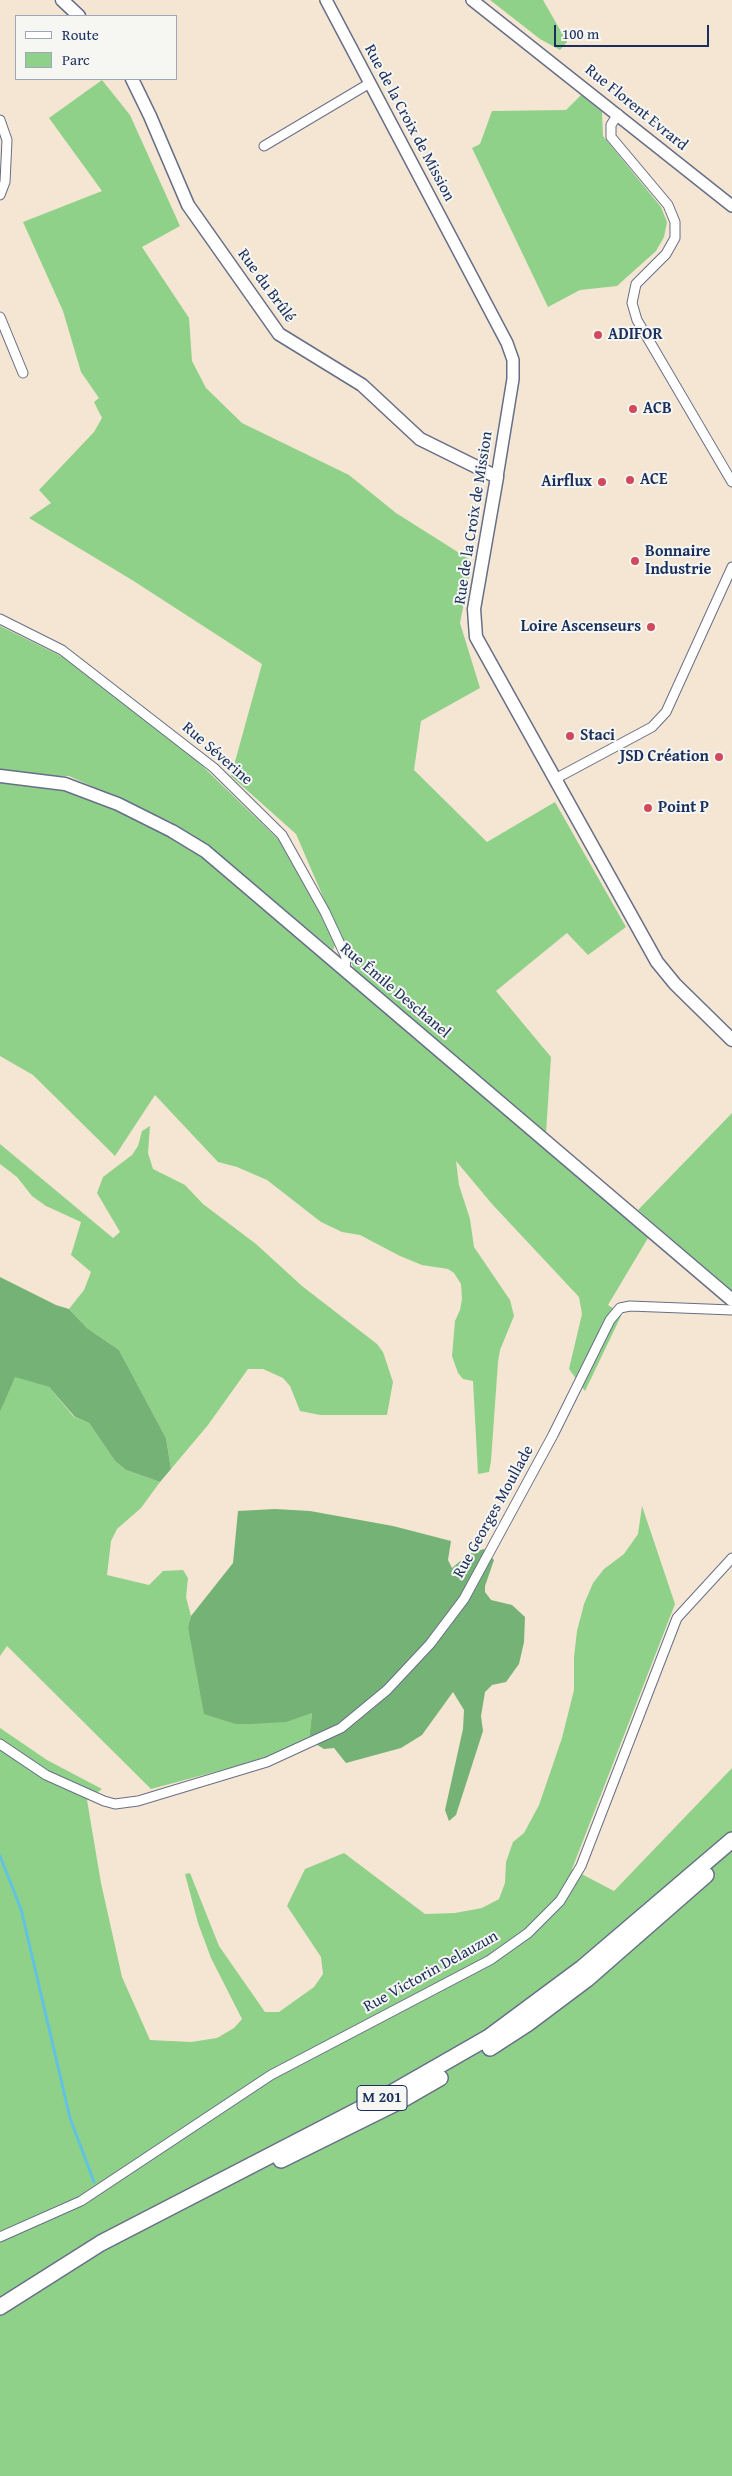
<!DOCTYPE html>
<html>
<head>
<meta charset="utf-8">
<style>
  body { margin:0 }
  #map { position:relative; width:732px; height:2476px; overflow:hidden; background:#f4e6d3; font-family:"Gentium Book Plus",serif }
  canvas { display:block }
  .legend { position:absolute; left:15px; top:15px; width:162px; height:65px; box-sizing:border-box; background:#f6f6f2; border:1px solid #9ea6b7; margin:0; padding:6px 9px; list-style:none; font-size:15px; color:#1b2f5e }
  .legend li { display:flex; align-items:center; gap:10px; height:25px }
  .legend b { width:25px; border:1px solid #9ea6b7 }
  .scale { position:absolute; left:554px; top:25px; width:155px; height:22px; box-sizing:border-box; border:2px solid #1b2f5e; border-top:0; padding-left:6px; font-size:15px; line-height:18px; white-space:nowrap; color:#1b2f5e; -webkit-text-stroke:4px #f6f6f2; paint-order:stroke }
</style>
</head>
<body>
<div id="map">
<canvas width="732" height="2476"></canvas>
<ul class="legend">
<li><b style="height:6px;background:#fff"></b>Route</li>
<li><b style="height:14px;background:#90d189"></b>Parc</li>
</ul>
<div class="scale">100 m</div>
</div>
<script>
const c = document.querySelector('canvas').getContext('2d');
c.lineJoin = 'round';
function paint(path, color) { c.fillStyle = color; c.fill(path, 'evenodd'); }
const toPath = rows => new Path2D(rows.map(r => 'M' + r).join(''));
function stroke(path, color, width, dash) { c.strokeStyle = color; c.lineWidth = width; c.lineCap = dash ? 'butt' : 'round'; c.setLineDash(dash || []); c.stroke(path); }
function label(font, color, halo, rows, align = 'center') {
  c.font = font + ' "Gentium Book Plus",serif'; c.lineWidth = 4; c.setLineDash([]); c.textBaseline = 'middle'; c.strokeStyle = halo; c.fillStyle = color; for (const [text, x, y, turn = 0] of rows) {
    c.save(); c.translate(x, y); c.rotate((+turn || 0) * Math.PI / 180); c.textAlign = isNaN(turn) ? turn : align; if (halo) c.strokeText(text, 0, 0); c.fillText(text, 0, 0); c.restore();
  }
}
const green = toPath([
  [490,0,543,0,567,42,560,50,540,39],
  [102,80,130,115,180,226,142,247,189,318,192,361,206,388,242,423,349,475,396,513,472,561,460,623,480,688,421,721,414,770,487,842,555,802,626,927,588,955,567,933,496,991,551,1057,546,1133,354,969,296,834,231,776,262,664,132,580,29,518,51,503,39,490,94,432,102,418,94,402,99,398,81,372,63,311,23,222,102,191,49,118],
  [581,95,602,112,603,136,661,207,667,222,664,237,656,251,617,286,580,290,548,307,472,148,480,144,492,111,566,110],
  [0,626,67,659,192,756,284,845,315,899,335,945,333,950,213,850,171,822,69,776,44,776,0,770],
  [0,781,63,791,124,812,161,829,208,860,648,1238,608,1305,622,1314,585,1391,569,1369,582,1314,579,1297,492,1204,456,1161,459,1185,470,1219,474,1247,510,1300,514,1316,500,1350,498,1362,491,1461,489,1472,478,1474,473,1381,463,1379,458,1373,452,1356,455,1321,460,1310,462,1299,461,1284,454,1273,448,1269,422,1265,400,1256,360,1235,342,1232,321,1222,267,1180,237,1167,218,1162,155,1095,115,1156,33,1075,0,1056],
  [732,1113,732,1292,638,1210],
  [150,1126,148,1153,153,1169,185,1185,203,1204,256,1244,302,1286,377,1344,383,1352,393,1382,387,1415,320,1415,300,1411,290,1386,283,1378,263,1369,248,1369,208,1425,171,1469,166,1438,119,1350,87,1328,69,1309,84,1290,91,1272,71,1255,81,1222,46,1206,32,1196,17,1177,0,1164,0,1144,113,1238,120,1232,97,1193,103,1177,132,1155,138,1146,142,1131],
  [14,1376,49,1387,74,1417,89,1423,115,1461,126,1470,160,1482,141,1508,117,1529,111,1541,107,1575,149,1585,163,1571,183,1570,188,1578,186,1597,191,1616,188,1627,221,1719,235,1724,312,1713,309,1740,263,1759,151,1789,7,1646,0,1656,0,1412],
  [642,1506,675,1604,572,1869,614,1891,732,1768,732,2476,0,2476,0,1728,47,1760,102,1789,87,1800,101,1883,122,1977,150,2040,191,2042,217,2038,234,2028,242,2019,211,1958,198,1923,185,1874,190,1873,219,1946,265,2012,279,2012,314,1987,323,1974,321,1957,287,1906,305,1869,344,1853,425,1914,455,1913,482,1908,499,1899,505,1883,506,1862,513,1842,524,1833,539,1805,562,1738,574,1690,574,1657,577,1631,584,1604,593,1583,604,1569,624,1554,638,1534]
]);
const forest = toPath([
  [0,1277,56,1305,69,1309,87,1328,119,1350,166,1438,171,1469,160,1482,126,1470,115,1461,89,1423,75,1417,49,1387,15,1377,0,1412],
  [275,1509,310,1511,393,1526,451,1541,448,1560,452,1568,470,1553,484,1549,494,1560,485,1586,485,1592,491,1600,512,1605,525,1617,524,1642,519,1664,506,1682,492,1685,485,1692,481,1716,483,1731,456,1815,449,1821,445,1810,463,1729,464,1710,453,1692,422,1735,401,1748,346,1763,334,1748,324,1749,309,1740,312,1713,286,1722,250,1724,235,1724,204,1714,188,1627,191,1616,233,1563,238,1511]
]);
const stream = toPath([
  [0,1856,21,1909,70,2118,94,2182]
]);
const minor = toPath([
  [618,114,611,125,611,137,668,205,675,222,675,238,666,254,636,284,632,303,637,320,732,482],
  [0,120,7,140,5,182,0,195],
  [264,146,370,83],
  [0,317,23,373],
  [0,619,62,650,214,768,282,835,325,912,346,957,345,971],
  [555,779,652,727,666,712,732,567],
  [0,1744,46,1775,104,1801,115,1804,138,1801,267,1762,341,1728,387,1690,430,1644,464,1599,553,1435,610,1320,620,1308,630,1306,732,1310],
  [0,2237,81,2201,271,2075,490,1960,528,1933,560,1901,581,1866,677,1618,732,1558]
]);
const tertiary = toPath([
  [326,0,507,343,513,360,513,379,497,477],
  [472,0,732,206]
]);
const secondary = toPath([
  [62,0,79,16],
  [132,79,150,116,188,205,279,334,362,385,420,439,497,477,474,609,476,637,657,962,675,984,732,1040],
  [0,776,65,784,118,804,172,831,205,851,732,1300]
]);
const trunk = toPath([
  [490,2048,527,2024,587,1979,706,1875],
  [281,2160,400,2101,440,2078],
  [0,2307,101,2243,393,2092,489,2037,582,1968,732,1840]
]);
const markers = [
  [598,335,5,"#d1495b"],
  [633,409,5,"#d1495b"],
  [630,480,5,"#d1495b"],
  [602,482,5,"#d1495b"],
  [635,561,5,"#d1495b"],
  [651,627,5,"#d1495b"],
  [570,736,5,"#d1495b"],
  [719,757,5,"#d1495b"],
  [648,808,5,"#d1495b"]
];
const shields = [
  [382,2098,50]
];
const shieldNames = [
  ["M 201",382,2098]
];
const streetNames = [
  ["Rue Florent Evrard",636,108,39],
  ["Rue de la Croix de Mission",409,123,62],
  ["Rue du Brûlé",266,286,54],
  ["Rue de la Croix de Mission",474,518,-81],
  ["Rue Séverine",217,754,41],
  ["Rue Émile Deschanel",395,991,40],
  ["Rue Georges Moullade",494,1512,-61],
  ["Rue Victorin Delauzun",431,1972,-29]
];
const poiNames = [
  ["ADIFOR",608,335],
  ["ACB",643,409],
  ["ACE",640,480],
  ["Airflux",592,482,"right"],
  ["Bonnaire",645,552],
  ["Industrie",645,570],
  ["Loire Ascenseurs",641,627,"right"],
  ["Staci",580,736],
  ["JSD Création",709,757,"right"],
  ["Point P",658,808]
];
paint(green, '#90d189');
paint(forest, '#74b375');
stroke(stream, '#62c3e0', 3);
stroke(minor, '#676f87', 11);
stroke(tertiary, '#676f87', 14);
stroke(secondary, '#676f87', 15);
stroke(trunk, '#676f87', 18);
stroke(minor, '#fff', 9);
stroke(tertiary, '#fff', 11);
stroke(secondary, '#fff', 12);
stroke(trunk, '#fff', 15);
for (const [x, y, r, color] of markers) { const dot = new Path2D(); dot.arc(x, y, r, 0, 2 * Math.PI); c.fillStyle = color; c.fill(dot); stroke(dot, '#f6f6f2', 2); }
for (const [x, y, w] of shields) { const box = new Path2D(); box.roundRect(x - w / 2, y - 12.5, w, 25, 4); c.fillStyle = '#f6f6f2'; c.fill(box); stroke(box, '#1b2f5e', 1); }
label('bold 15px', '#1b2f5e', null, shieldNames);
label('16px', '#1b2f5e', '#f6f6f2', streetNames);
label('bold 16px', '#1b2f5e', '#f6f6f2', poiNames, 'left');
</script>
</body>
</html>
